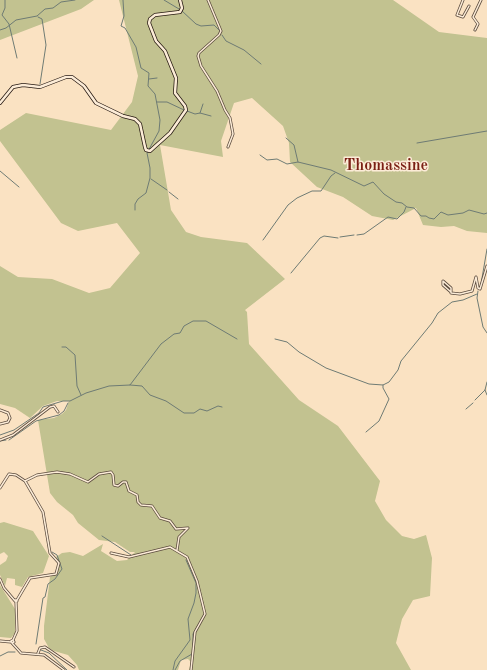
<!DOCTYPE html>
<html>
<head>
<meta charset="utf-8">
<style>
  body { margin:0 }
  canvas { display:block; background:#fae2c2 }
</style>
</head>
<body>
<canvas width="487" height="670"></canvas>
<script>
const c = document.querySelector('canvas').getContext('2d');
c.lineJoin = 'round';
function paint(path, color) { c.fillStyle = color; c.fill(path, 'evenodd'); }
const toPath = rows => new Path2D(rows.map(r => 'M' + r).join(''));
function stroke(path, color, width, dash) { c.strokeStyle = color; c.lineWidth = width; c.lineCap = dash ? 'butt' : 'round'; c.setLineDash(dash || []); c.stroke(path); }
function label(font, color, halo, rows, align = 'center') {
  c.font = font + ' "Old Standard TT",serif'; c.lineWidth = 3; c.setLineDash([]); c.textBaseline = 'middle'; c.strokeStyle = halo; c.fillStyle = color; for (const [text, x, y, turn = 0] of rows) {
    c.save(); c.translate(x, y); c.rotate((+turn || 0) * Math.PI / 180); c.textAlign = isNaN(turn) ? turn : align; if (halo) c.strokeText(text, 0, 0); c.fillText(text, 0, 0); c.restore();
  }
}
const green = toPath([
  [0,0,94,0,81,9,0,40],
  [119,0,393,0,439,32,487,38,487,233,467,231,454,226,441,227,423,225,416,208,393,220,372,216,343,197,317,187,290,162,289,143,283,126,252,98,234,103,221,141,223,157,160,145,171,210,186,232,201,237,247,243,285,279,245,310,247,312,249,344,299,400,338,426,380,481,375,501,386,520,402,536,414,539,426,535,432,558,430,596,413,600,402,619,396,643,411,670,189,670,191,662,188,659,181,660,178,670,79,670,77,665,68,655,54,651,49,648,44,639,44,626,50,577,57,573,59,564,56,557,62,553,70,552,83,556,103,544,101,551,117,561,127,560,135,552,130,552,115,542,99,540,78,523,73,515,57,502,50,493,38,420,54,418,62,414,66,410,69,401,57,401,43,406,30,418,15,408,0,404,0,266,18,277,52,279,89,293,110,288,140,253,117,223,78,231,61,223,0,141,0,130,26,113,111,130,132,102,138,76],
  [4,522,33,531,49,556,43,573,28,577,22,587,15,585,15,579,7,578,5,586,0,575,0,565,6,561,8,556,4,552,0,554,0,523],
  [0,585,15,609,15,633,11,638,0,637]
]);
const stream = toPath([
  [5,0,5,8,2,15,9,24,17,58],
  [123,0,124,16,121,26,125,28,136,47,141,68,149,73,148,86,155,94,160,120,159,131,147,153,150,168,150,178,146,193,138,199,135,204,135,210],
  [164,0,179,9],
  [182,11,196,24,201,26,214,25,220,31],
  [38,17,42,19,46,45,40,84],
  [0,30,6,28,16,20,37,16,45,9,53,8,61,2,75,0],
  [222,35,226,41,244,50,261,64],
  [149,79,157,78],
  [157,102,167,102,184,110],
  [187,111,195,114,200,113,211,116],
  [200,113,203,104],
  [286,138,294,145,298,162],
  [417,143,487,131],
  [260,155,267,160,277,159,287,164,298,162,331,170,364,186,373,182,384,194,396,202,402,203,407,207,414,208,421,216,426,216,429,218,434,219,441,212,448,215,463,213,469,210,484,214,487,213],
  [0,171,19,187],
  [151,179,167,190],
  [169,192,178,199],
  [357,235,364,234,388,217,397,219,404,212,406,207],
  [340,237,354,235],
  [263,240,288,205,297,198,312,191,321,191,331,176,335,173],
  [291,273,320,238,324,236,338,238],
  [481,284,487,249],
  [478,291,477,298,483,327,487,333],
  [275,339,287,342,299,352,326,368,369,384,383,385,389,382,398,370,401,361,432,323,438,313,452,302,463,300,477,294],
  [62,347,66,347,75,355,77,386,81,395],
  [130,385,142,386,150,395,166,401,184,413,194,413,200,409,207,411,218,406,222,407],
  [485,390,487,395],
  [475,400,485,390,487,382],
  [466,409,473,403],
  [366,432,379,421,389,399,383,388,383,385],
  [0,435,14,430,39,413,43,407,63,401,70,401,86,393,109,386,130,385,161,344,174,334,180,333,184,326,193,321,206,321,237,339],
  [9,440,36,421,59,415,64,411,68,403],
  [0,441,6,440],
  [102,536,131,555],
  [36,644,43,598,45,597,48,584,55,579,62,569,57,555,52,552],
  [193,647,193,634,198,625],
  [41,650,49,653,67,670],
  [0,656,8,652,15,652],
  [173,670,175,661,190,640,188,619,194,603,196,593,196,583,186,560],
  [175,670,180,661,192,654]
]);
const street = toPath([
  [208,0,221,31,219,35,199,53,198,56,201,66,217,91,225,110,230,118,233,134,228,147],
  [463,0,457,15,463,17,469,6],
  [475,30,478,24,473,17,481,0],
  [451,292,451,288,443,281,443,285,451,292,451,293,460,294,472,291,476,277,478,288,480,289,487,266],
  [0,410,8,413,10,418,8,422,0,424],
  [0,440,13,435,50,407,54,406,58,412],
  [25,481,37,475,57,472,70,474,88,482,99,474,111,472,113,475,114,485,118,486,123,482,126,482,129,491,137,495,138,502,141,505,152,506,160,518,170,521,176,529,188,528,179,537,177,550],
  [0,488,9,474,16,475,25,481,43,512,50,553,59,563,56,574,30,578,17,600],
  [111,553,129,557,170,547,187,557,197,581,205,614,195,632,191,670],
  [0,579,4,588,15,601],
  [15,600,17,600,17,601,16,602,15,600],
  [13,640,17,631,16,602],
  [13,640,14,642,12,643,11,641,13,640],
  [0,641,11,642],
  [12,643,21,653,44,655,64,670],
  [38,653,40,648,45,647,74,667]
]);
const secondary = toPath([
  [0,103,13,87,23,85,40,87,66,77,72,77,84,86,96,103,123,116,135,119,140,124,145,147,146,150,150,151,170,133,186,110,185,106,175,93,176,78,165,51,156,41,149,23,150,19,155,15,180,12,182,8,180,0]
]);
const neighbourhoodNames = [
  ["Thomassine",386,166]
];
paint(green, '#c2c290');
stroke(stream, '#6e7b74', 1);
stroke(street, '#5b4b3e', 3);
stroke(secondary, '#261912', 4);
stroke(street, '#fcecd7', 1.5);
stroke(secondary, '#fcecd7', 2.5);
label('bold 16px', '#7a1f14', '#fcecd7', neighbourhoodNames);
</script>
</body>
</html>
